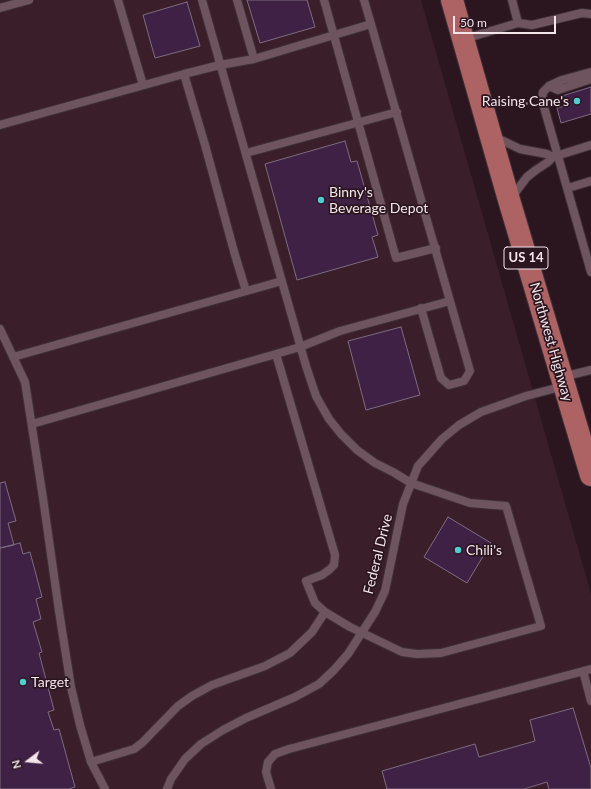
<!DOCTYPE html>
<html>
<head>
<meta charset="utf-8">
<style>
  body { margin:0 }
  #map { position:relative; width:591px; height:789px; overflow:hidden; background:#2b1620; font-family:Lato,sans-serif }
  canvas { display:block }
  .north { position:absolute; left:8px; top:741px; width:40px; height:40px; -webkit-text-stroke:3px #2b1620; paint-order:stroke; rotate:254deg; font-size:11px; font-weight:700; line-height:16px; text-align:center; color:#f4e5eb }
  .north::after { content:''; display:block; margin:auto; width:14px; height:18px; background:#f4e5eb; clip-path:polygon(50% 0,100% 100%,50% 72%,0 100%) }
  .scale { position:absolute; left:453px; top:16px; width:103px; height:18px; box-sizing:border-box; border:2px solid #f4e5eb; border-top:0; padding-left:5px; font-size:12px; line-height:14px; white-space:nowrap; color:#f4e5eb; -webkit-text-stroke:3px #2b1620; paint-order:stroke }
</style>
</head>
<body>
<div id="map">
<canvas width="591" height="789"></canvas>
<div class="north">N</div>
<div class="scale">50 m</div>
</div>
<script>
const c = document.querySelector('canvas').getContext('2d');
c.lineJoin = 'round';
function paint(path, color) { c.fillStyle = color; c.fill(path, 'evenodd'); }
const toPath = rows => new Path2D(rows.map(r => 'M' + r).join(''));
function stroke(path, color, width, dash) { c.strokeStyle = color; c.lineWidth = width; c.lineCap = dash ? 'butt' : 'round'; c.setLineDash(dash || []); c.stroke(path); }
function label(font, color, halo, rows, align = 'center') {
  c.font = font + ' Lato,sans-serif'; c.lineWidth = 3.5; c.setLineDash([]); c.textBaseline = 'middle'; c.strokeStyle = halo; c.fillStyle = color; for (const [text, x, y, turn = 0] of rows) {
    c.save(); c.translate(x, y); c.rotate((+turn || 0) * Math.PI / 180); c.textAlign = isNaN(turn) ? turn : align; if (halo) c.strokeText(text, 0, 0); c.fillText(text, 0, 0); c.restore();
  }
}
const built = toPath([
  [0,0,421,0,591,594,591,789,0,789]
]);
const building = toPath([
  [247,0,307,0,315,27,260,43,247,0],
  [187,2,200,46,155,58,143,15,187,2],
  [591,87,591,114,561,123,557,108,565,106,562,96,591,87],
  [345,141,351,162,357,161,378,235,372,237,378,257,297,280,265,164,345,141],
  [401,327,420,395,366,410,348,341,401,327],
  [5,482,16,521,8,523,14,545,0,548,0,483,5,482],
  [448,517,491,543,467,583,424,557,448,517],
  [20,543,23,554,30,552,42,597,36,599,41,619,33,622,42,652,39,653,54,710,48,712,54,730,59,729,75,787,69,789,0,789,0,548,20,543],
  [573,708,591,768,591,789,549,789,547,782,524,789,387,789,382,771,475,744,479,757,535,741,530,720,573,708]
]);
const path = toPath([
  [518,106,532,102]
]);
const service = toPath([
  [118,0,143,85],
  [237,0,254,59],
  [324,0,396,258,436,248],
  [512,0,518,23],
  [0,8,29,0],
  [464,39,518,23,532,25,582,13,591,14],
  [591,72,562,80,549,86,543,92,542,100,591,272],
  [184,74,205,145,235,255,246,291],
  [549,86,558,90,591,79],
  [0,125,184,74,220,65,254,59,371,24,364,0],
  [495,137,520,149,547,154,553,157],
  [246,153,397,112],
  [568,188,591,181],
  [511,198,527,177,536,170,548,162,553,157,591,145],
  [421,308,441,378,449,385,464,381,470,371,450,301],
  [0,329,25,382,43,498,59,611,71,687,80,725,91,762,105,789],
  [13,357,282,281],
  [562,377,591,370],
  [32,424,276,354],
  [325,612,315,603,306,581,322,575,329,570,334,565,335,555,276,354,300,347,340,331,450,301,371,24],
  [583,671,591,701],
  [91,762,134,749,142,743,178,706,192,696,212,685,265,666,290,653,312,632,325,612,350,627,402,652,417,654,441,653,541,626,506,506,470,503,411,483,393,472,375,463,357,450,341,434,329,419,316,396,306,366,202,0],
  [167,789,171,779,185,759,201,744,223,730,246,718,295,697,319,684,334,670,348,654,375,612,385,591,403,504,418,466,442,439,459,425,481,412,526,396,564,386],
  [271,789,266,772,268,762,275,754,289,749,591,669]
]);
const primary = toPath([
  [452,0,509,200,591,475]
]);
const markers = [
  [577,101,4,"#52ccd0"],
  [321,200,4,"#52ccd0"],
  [458,550,4,"#52ccd0"],
  [23,682,4,"#52ccd0"]
];
const shields = [
  [526,258,44]
];
const shieldNames = [
  ["US 14",526,258]
];
const poiNames = [
  ["Raising Cane's",569,101,"right"],
  ["Binny's",329,192],
  ["Beverage Depot",329,208],
  ["Chili's",466,550],
  ["Target",31,682]
];
const streetNames = [
  ["Northwest Highway",551,342,74],
  ["Federal Drive",378,554,-76]
];
paint(built, '#3a1f2b');
paint(building, '#402146');
stroke(building, '#7d6c80', 1);
stroke(service, '#403036', 10);
stroke(primary, '#403036', 24);
stroke(path, '#928088', 2.5, [2, 2]);
stroke(service, '#6e545f', 8);
stroke(primary, '#ad6264', 22);
for (const [x, y, r, color] of markers) { const dot = new Path2D(); dot.arc(x, y, r, 0, 2 * Math.PI); c.fillStyle = color; c.fill(dot); stroke(dot, '#2b1620', 1.5); }
for (const [x, y, w] of shields) { const box = new Path2D(); box.roundRect(x - w / 2, y - 11, w, 22, 3); c.fillStyle = '#2b1620'; c.fill(box); stroke(box, '#f4e5eb', 1); }
label('bold 13px', '#f4e5eb', null, shieldNames);
label('14px', '#f4e5eb', '#2b1620', poiNames, 'left');
label('14px', '#f4e5eb', '#2b1620', streetNames);
</script>
</body>
</html>
